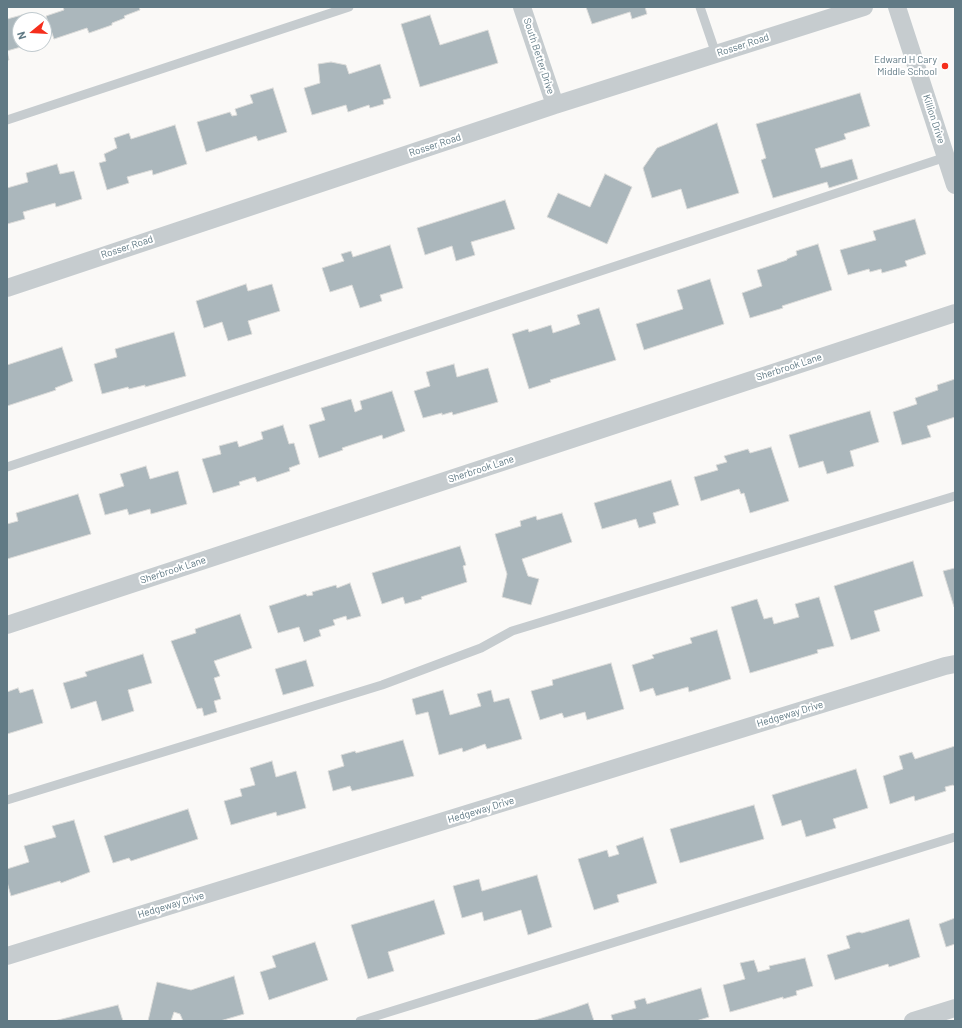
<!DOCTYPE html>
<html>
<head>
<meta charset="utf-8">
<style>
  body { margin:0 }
  #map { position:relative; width:962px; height:1028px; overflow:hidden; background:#faf9f7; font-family:Barlow,sans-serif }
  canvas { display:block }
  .frame { position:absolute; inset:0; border:8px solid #617a85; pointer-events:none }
  .north { position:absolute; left:12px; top:12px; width:40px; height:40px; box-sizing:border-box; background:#fff; border:1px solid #c0cace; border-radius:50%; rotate:252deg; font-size:11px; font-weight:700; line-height:16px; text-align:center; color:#617a85 }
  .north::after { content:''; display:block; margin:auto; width:14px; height:18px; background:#f52e1c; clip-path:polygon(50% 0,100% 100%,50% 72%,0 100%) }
</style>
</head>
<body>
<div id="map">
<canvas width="962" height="1028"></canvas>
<div class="frame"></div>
<div class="north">N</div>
</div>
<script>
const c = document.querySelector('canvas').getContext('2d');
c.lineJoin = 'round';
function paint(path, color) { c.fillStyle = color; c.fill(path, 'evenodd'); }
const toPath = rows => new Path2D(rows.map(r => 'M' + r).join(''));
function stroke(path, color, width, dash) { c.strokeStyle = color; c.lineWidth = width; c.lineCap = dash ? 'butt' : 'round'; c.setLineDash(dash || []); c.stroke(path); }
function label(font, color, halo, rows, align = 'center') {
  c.font = font + ' Barlow,sans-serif'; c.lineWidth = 4; c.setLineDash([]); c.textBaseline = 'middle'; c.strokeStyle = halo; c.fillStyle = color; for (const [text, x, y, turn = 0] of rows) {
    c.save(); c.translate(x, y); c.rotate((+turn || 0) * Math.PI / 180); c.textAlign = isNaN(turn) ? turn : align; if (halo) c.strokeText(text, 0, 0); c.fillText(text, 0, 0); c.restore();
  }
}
const building = toPath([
  [63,7,139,7,140,10,124,16,125,18,112,23,112,25,89,33,87,28,54,39,46,16,64,10,63,7],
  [586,7,645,7,647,14,632,19,630,12,592,24,586,7],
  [22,15,24,20,20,20,20,44,31,44,7,51,9,60,7,60,7,19,22,15],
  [430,15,440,45,488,30,498,63,420,87,401,24,430,15],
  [331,62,346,65,349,74,380,64,391,98,383,100,384,104,370,108,369,105,348,112,346,105,312,115,304,88,320,83,318,64,331,62],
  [273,88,287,132,258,141,256,136,206,152,197,122,230,112,232,116,237,115,235,109,253,103,250,95,273,88],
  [860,93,870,126,844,134,846,139,815,149,821,168,852,159,858,179,829,188,827,182,773,198,761,160,766,158,756,124,860,93],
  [717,123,739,193,687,209,681,189,652,198,643,168,657,148,717,123],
  [175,125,187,164,153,175,152,170,127,177,129,183,107,190,99,163,106,161,104,154,117,148,114,138,129,133,131,139,175,125],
  [57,164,60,174,74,171,82,199,56,207,55,203,23,212,25,219,7,224,7,188,28,182,26,173,57,164],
  [605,174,632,187,607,244,547,217,558,193,590,207,605,174],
  [505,200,515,229,471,242,475,255,456,261,452,246,425,255,417,228,505,200],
  [915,219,926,254,905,261,907,266,882,273,881,269,870,272,869,269,848,275,840,250,876,240,873,231,915,219],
  [818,244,832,290,782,306,783,308,750,318,742,293,762,286,757,270,787,260,787,259,797,255,796,251,818,244],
  [390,245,403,288,380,295,382,301,360,308,352,285,330,292,322,268,344,261,341,254,351,251,353,257,390,245],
  [710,279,724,324,644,350,636,324,683,309,677,290,710,279],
  [246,284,248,291,272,284,280,311,248,321,252,334,228,341,222,322,204,328,196,301,246,284],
  [599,308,616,360,550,380,551,382,529,389,512,334,528,329,529,332,551,325,553,333,580,324,577,315,599,308],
  [174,332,186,376,145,387,145,385,129,389,128,387,102,394,94,364,117,357,115,349,174,332],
  [62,347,73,381,55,388,56,390,7,406,7,365,62,347],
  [454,364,457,377,488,368,498,402,453,415,452,412,442,415,442,413,423,418,414,391,430,386,426,372,454,364],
  [955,379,955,417,927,426,931,437,902,445,893,412,917,404,915,398,938,390,937,385,955,379],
  [392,391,405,431,383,439,382,435,342,448,343,450,319,458,309,425,325,420,321,408,351,399,355,412,362,409,360,401,392,391],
  [870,411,879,442,850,451,854,466,827,474,823,461,799,468,789,435,870,411],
  [283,425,289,444,294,443,300,464,289,468,290,471,257,482,255,477,239,482,240,485,213,493,202,459,221,454,219,446,237,441,239,447,263,439,261,432,283,425],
  [771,447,789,501,750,513,744,493,741,494,739,489,701,501,694,477,718,470,716,465,727,462,724,456,748,449,750,453,771,447],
  [146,466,150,479,178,471,187,504,151,514,150,509,129,515,127,509,105,515,99,494,124,486,120,474,146,466],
  [671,480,679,505,653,513,656,523,639,528,636,519,602,529,594,503,671,480],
  [78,494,91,534,7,559,7,524,18,521,16,513,78,494],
  [562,513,572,542,522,559,528,576,539,579,531,605,502,597,507,574,495,534,521,526,520,521,536,516,537,520,562,513],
  [460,546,466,565,463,566,467,582,421,597,422,599,405,604,403,597,382,604,372,573,460,546],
  [913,561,923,596,874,611,880,631,851,640,834,586,913,561],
  [955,568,955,607,954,607,943,571,955,568],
  [350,583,361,616,347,620,346,616,333,620,335,625,319,630,321,636,304,642,299,627,278,633,269,606,306,594,307,596,313,595,312,592,336,585,337,588,350,583],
  [819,597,834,646,817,650,818,653,750,673,731,607,757,599,764,619,772,617,774,624,799,617,795,604,819,597],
  [240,614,252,648,214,661,220,676,214,678,221,699,214,701,217,712,204,716,202,708,197,709,171,641,196,633,195,629,240,614],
  [717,630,731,679,689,692,688,687,656,696,653,688,640,692,632,665,654,658,652,655,692,643,690,638,717,630],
  [143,654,152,683,128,690,134,711,102,721,96,701,71,709,63,683,87,676,85,672,143,654],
  [306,660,314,686,283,695,275,669,306,660],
  [611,663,624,709,587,720,585,712,564,718,562,713,540,720,531,691,553,685,552,680,611,663],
  [18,688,20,693,33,689,43,723,7,734,7,692,18,688],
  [443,690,450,715,481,706,477,694,491,690,494,702,509,698,522,739,487,749,485,744,463,752,462,748,439,755,428,712,416,715,412,699,443,690],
  [403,740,414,776,352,791,350,786,333,791,328,771,344,766,341,755,355,751,356,753,403,740],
  [955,746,955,787,953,785,945,787,946,791,915,801,914,796,890,804,883,776,903,769,899,756,912,752,915,759,955,746],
  [272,761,276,777,296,771,306,808,277,816,276,812,231,825,224,801,242,796,240,789,255,785,250,768,272,761],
  [856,769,868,808,833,819,836,828,806,837,801,820,782,826,772,795,856,769],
  [754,805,764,839,680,863,670,829,754,805],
  [188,809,198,839,131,861,129,858,113,863,104,836,188,809],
  [74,820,90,872,61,883,60,881,11,896,7,882,7,869,29,862,24,846,56,837,52,826,74,820],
  [643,837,657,883,617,895,619,902,594,910,578,859,607,850,609,857,619,854,616,846,643,837],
  [537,875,552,927,528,935,521,910,484,921,482,912,462,918,453,886,479,879,482,891,537,875],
  [434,900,445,934,388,952,394,971,368,979,351,925,434,900],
  [955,918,955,944,946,947,939,924,955,918],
  [909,919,920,957,889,967,888,964,835,980,827,955,850,948,846,936,859,932,862,933,909,919],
  [315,942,328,980,269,1000,260,972,276,967,272,956,315,942],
  [805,958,813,986,796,991,797,995,783,999,783,997,730,1012,723,985,745,979,740,963,754,960,758,972,770,969,769,966,805,958],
  [234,976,244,1014,220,1021,183,1021,180,1014,174,1012,171,1021,148,1021,157,982,191,990,234,976],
  [701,988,709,1017,696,1021,613,1021,611,1015,636,1008,634,1001,645,998,647,1004,701,988],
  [588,1003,594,1021,532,1021,565,1011,588,1003],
  [118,1005,123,1021,54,1021,118,1005]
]);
const service = toPath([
  [700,7,716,54],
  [7,120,349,7],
  [7,467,946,157],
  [7,800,382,685,481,648,512,631,955,496],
  [360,1021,955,837]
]);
const minor = toPath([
  [522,7,555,105],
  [897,7,955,185],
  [7,288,555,105,864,7],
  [7,625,955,313],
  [7,956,945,666,955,664],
  [913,1021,955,1008]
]);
const markers = [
  [945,66,4,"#f52e1c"]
];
const streetNames = [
  ["Rosser Road",743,45,-18],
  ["South Better Drive",539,56,72],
  ["Killion Drive",934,119,72],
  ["Rosser Road",435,145,-18],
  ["Rosser Road",127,247,-18],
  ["Sherbrook Lane",789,367,-18],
  ["Sherbrook Lane",481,469,-18],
  ["Sherbrook Lane",173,570,-18],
  ["Hedgeway Drive",790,714,-17],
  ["Hedgeway Drive",481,810,-17],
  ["Hedgeway Drive",171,905,-17]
];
const poiNames = [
  ["Edward H Cary",937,60],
  ["Middle School",937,72]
];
paint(building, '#abb7bc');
stroke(building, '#dbdbd9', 1);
stroke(service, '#c6cccf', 9);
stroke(minor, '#c6cccf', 18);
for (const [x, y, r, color] of markers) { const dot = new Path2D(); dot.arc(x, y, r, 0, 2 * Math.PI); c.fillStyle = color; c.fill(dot); stroke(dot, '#fff', 1.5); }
label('10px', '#617a85', '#fff', streetNames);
label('10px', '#617a85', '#fff', poiNames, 'right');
</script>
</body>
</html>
